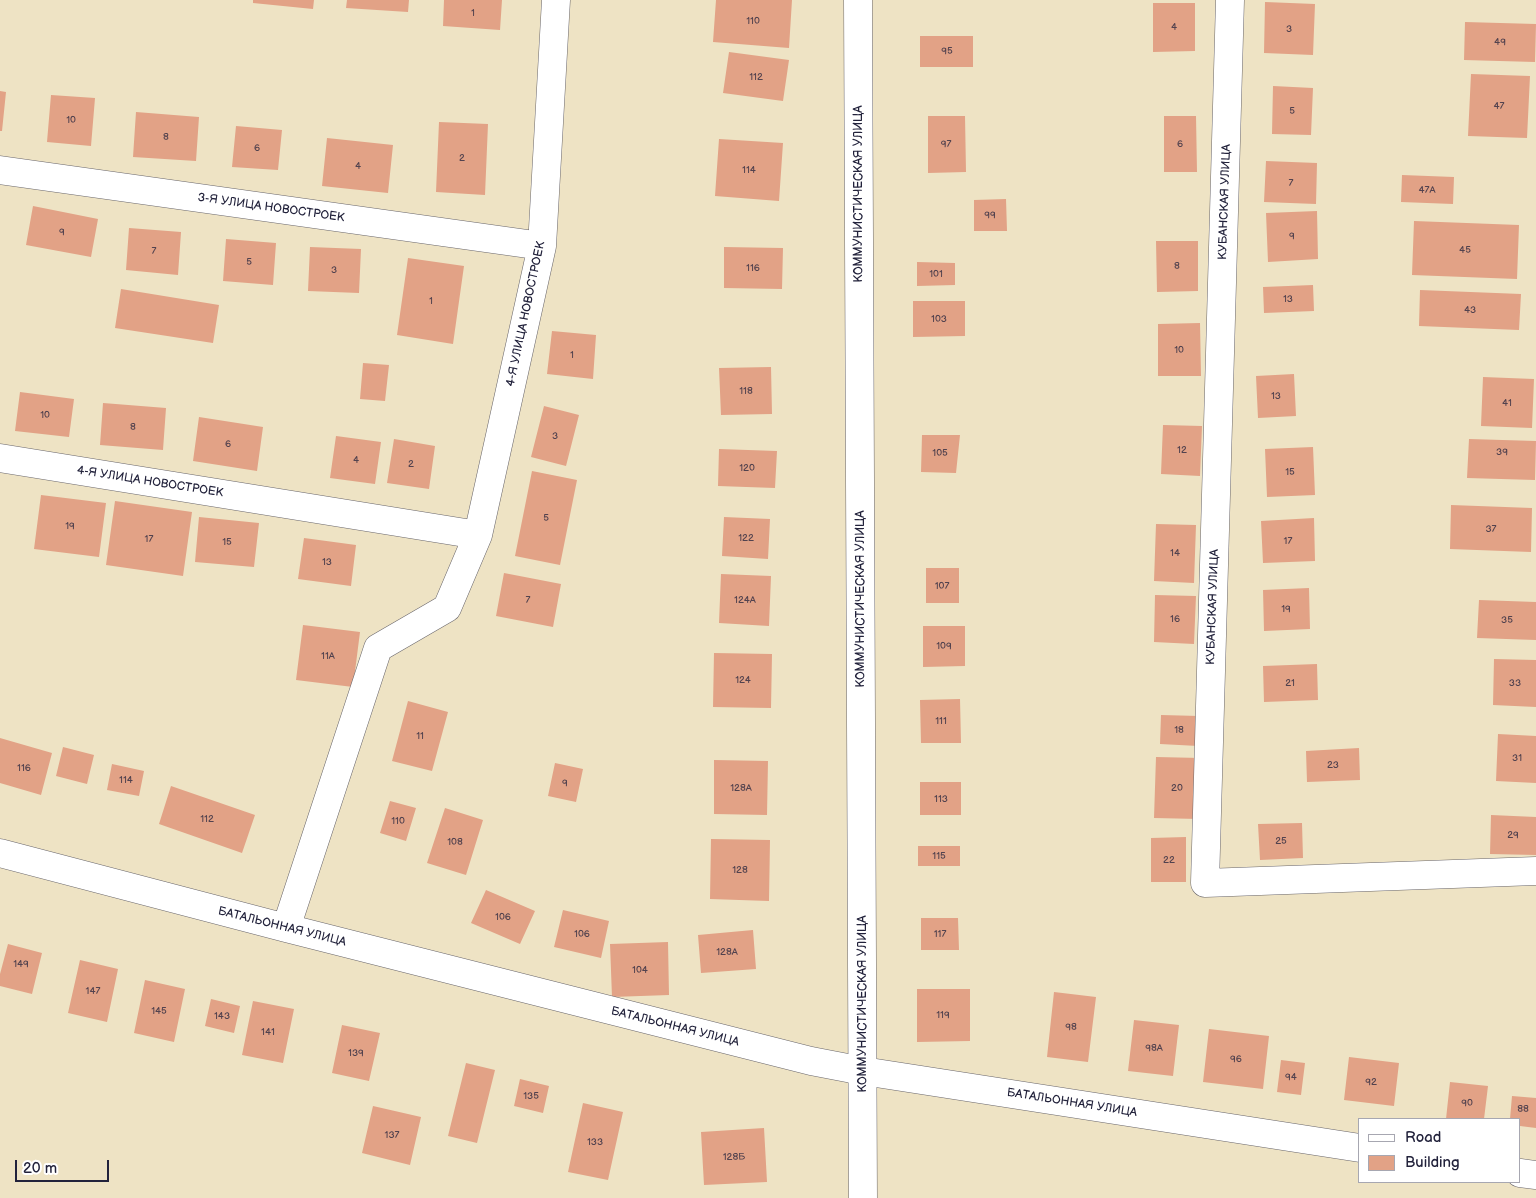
<!DOCTYPE html>
<html>
<head>
<meta charset="utf-8">
<style>
  body { margin:0 }
  #map { position:relative; width:1536px; height:1198px; overflow:hidden; background:#eee3c4; font-family:"Balsamiq Sans",sans-serif }
  canvas { display:block }
  .legend { position:absolute; left:1358px; top:1118px; width:162px; height:65px; box-sizing:border-box; background:#fff; border:1px solid #a7a7b1; margin:0; padding:6px 9px; list-style:none; font-size:15px; color:#22223b }
  .legend li { display:flex; align-items:center; gap:10px; height:25px }
  .legend b { width:25px; border:1px solid #a7a7b1 }
  .scale { position:absolute; left:15px; top:1160px; width:94px; height:22px; box-sizing:border-box; border:2px solid #22223b; border-top:0; padding-left:6px; font-size:15px; line-height:18px; white-space:nowrap; color:#22223b; -webkit-text-stroke:4px #fff; paint-order:stroke }
</style>
</head>
<body>
<div id="map">
<canvas width="1536" height="1198"></canvas>
<ul class="legend">
<li><b style="height:6px;background:#fff"></b>Road</li>
<li><b style="height:14px;background:#e2a286"></b>Building</li>
</ul>
<div class="scale">20 m</div>
</div>
<script>
const c = document.querySelector('canvas').getContext('2d');
c.lineJoin = 'round';
function paint(path, color) { c.fillStyle = color; c.fill(path, 'evenodd'); }
const toPath = rows => new Path2D(rows.map(r => 'M' + r).join(''));
function stroke(path, color, width, dash) { c.strokeStyle = color; c.lineWidth = width; c.lineCap = dash ? 'butt' : 'round'; c.setLineDash(dash || []); c.stroke(path); }
function label(font, color, halo, rows, align = 'center') {
  c.font = font + ' "Balsamiq Sans",sans-serif'; c.lineWidth = 5; c.setLineDash([]); c.textBaseline = 'middle'; c.strokeStyle = halo; c.fillStyle = color; for (const [text, x, y, turn = 0] of rows) {
    c.save(); c.translate(x, y); c.rotate((+turn || 0) * Math.PI / 180); c.textAlign = isNaN(turn) ? turn : align; if (halo) c.strokeText(text, 0, 0); c.fillText(text, 0, 0); c.restore();
  }
}
const building = toPath([
  [253,0,314,0,313,9,253,3],
  [347,0,409,0,408,12,346,8],
  [444,0,502,0,500,30,443,26],
  [716,0,792,0,789,48,713,42],
  [1265,2,1315,4,1313,55,1264,53],
  [1153,3,1195,3,1195,51,1153,52],
  [1465,22,1536,24,1535,62,1464,60],
  [920,36,973,36,973,67,920,67],
  [729,52,789,60,783,101,723,93],
  [1471,74,1530,76,1527,138,1468,136],
  [1273,86,1313,88,1311,135,1272,134],
  [0,91,6,92,2,131,0,131],
  [51,95,95,98,91,146,47,142],
  [136,112,199,117,196,161,133,157],
  [928,116,965,116,966,172,928,173],
  [1164,116,1196,116,1197,172,1164,172],
  [439,122,488,124,485,195,436,192],
  [236,126,282,130,278,170,232,167],
  [327,138,393,145,388,193,322,186],
  [719,139,783,143,779,201,715,196],
  [1266,161,1317,163,1316,204,1264,202],
  [1402,175,1454,177,1453,204,1401,202],
  [1006,199,1007,231,974,231,974,200],
  [33,206,98,219,91,257,26,245],
  [1317,211,1318,259,1268,262,1266,213],
  [1414,221,1519,225,1517,279,1412,275],
  [129,228,181,232,178,275,126,270],
  [226,239,276,243,273,285,223,281],
  [1156,241,1198,241,1198,291,1157,292],
  [310,247,361,249,359,293,308,291],
  [724,247,783,248,782,289,724,288],
  [408,258,464,266,453,344,397,335],
  [917,262,955,263,955,285,917,286],
  [1313,285,1314,311,1264,313,1263,287],
  [121,289,219,305,213,343,115,328],
  [1420,290,1521,294,1519,330,1419,326],
  [913,301,965,301,965,336,913,337],
  [1200,323,1201,376,1158,376,1158,324],
  [552,331,596,335,593,379,547,374],
  [363,363,389,365,385,401,360,399],
  [771,367,772,414,721,415,719,368],
  [1294,374,1296,416,1258,418,1256,376],
  [1483,377,1534,379,1532,428,1481,426],
  [20,392,74,399,69,437,15,431],
  [103,403,166,408,163,450,100,445],
  [544,406,579,415,566,466,531,457],
  [199,417,263,427,257,471,193,461],
  [1163,425,1202,426,1200,476,1161,474],
  [922,435,960,435,956,473,921,472],
  [336,436,381,442,375,484,330,478],
  [394,439,435,446,429,489,387,483],
  [1469,439,1536,441,1535,480,1467,478],
  [1313,447,1315,495,1267,497,1265,449],
  [719,449,777,451,775,488,718,486],
  [532,471,577,480,560,565,515,556],
  [41,495,106,503,99,557,34,549],
  [115,501,192,512,183,576,106,565],
  [1451,505,1532,508,1531,552,1450,549],
  [199,517,259,523,254,567,195,562],
  [724,517,770,519,768,559,722,556],
  [1314,518,1315,561,1263,563,1261,521],
  [1156,524,1196,525,1194,583,1154,581],
  [304,538,356,545,351,586,298,579],
  [926,568,959,568,959,603,926,603],
  [504,573,561,584,553,627,496,616],
  [721,574,771,576,769,626,719,623],
  [1309,588,1310,629,1264,631,1263,590],
  [1155,595,1196,596,1194,644,1154,642],
  [1479,600,1536,602,1536,640,1477,638],
  [303,625,360,632,353,687,296,680],
  [923,626,965,626,965,666,923,667],
  [714,653,772,654,771,708,713,707],
  [1494,659,1536,660,1536,707,1493,705],
  [1317,664,1318,700,1264,702,1263,666],
  [960,699,961,743,921,743,920,700],
  [408,701,448,712,432,771,392,761],
  [1161,715,1199,716,1198,746,1160,744],
  [1498,734,1536,736,1536,783,1496,781],
  [0,738,52,753,41,795,0,783],
  [63,747,94,755,87,784,56,776],
  [1359,748,1360,780,1307,782,1306,751],
  [1156,757,1201,758,1199,819,1154,818],
  [714,760,768,761,767,815,714,814],
  [555,763,583,769,576,802,548,796],
  [112,764,144,771,139,796,107,790],
  [920,782,961,782,961,815,920,815],
  [171,786,255,815,242,853,159,824],
  [390,801,416,808,406,841,380,833],
  [445,808,483,820,466,875,427,863],
  [1491,815,1536,817,1536,855,1490,854],
  [1302,823,1303,858,1260,860,1258,824],
  [1186,837,1186,882,1151,882,1151,838],
  [711,839,770,840,769,901,710,899],
  [918,846,960,846,960,866,918,866],
  [486,890,535,911,520,944,471,923],
  [563,910,609,921,601,958,554,947],
  [921,918,958,918,959,950,921,950],
  [753,930,756,969,701,973,698,935],
  [668,942,669,995,612,997,610,944],
  [8,944,42,953,32,994,0,986,0,974],
  [80,960,118,969,107,1022,68,1013],
  [145,980,185,989,174,1042,134,1033],
  [917,989,970,989,970,1041,917,1042],
  [1054,992,1096,997,1088,1062,1047,1057],
  [211,999,240,1006,234,1033,205,1026],
  [253,1001,294,1009,283,1063,242,1055],
  [1134,1020,1179,1025,1173,1076,1128,1071],
  [342,1025,380,1033,369,1081,332,1073],
  [1209,1029,1269,1036,1263,1089,1203,1082],
  [1349,1057,1399,1063,1394,1106,1344,1100],
  [1281,1060,1305,1063,1301,1095,1277,1092],
  [466,1063,495,1070,477,1143,448,1136],
  [520,1079,549,1086,543,1113,514,1106],
  [1450,1082,1488,1086,1484,1119,1446,1119],
  [1512,1096,1536,1098,1536,1128,1520,1126,1520,1119,1510,1119],
  [583,1103,623,1112,608,1180,568,1172],
  [373,1106,421,1117,410,1165,362,1153],
  [764,1128,767,1182,704,1185,701,1132]
]);
const minor = toPath([
  [1230,0,1205,883,1536,871],
  [0,170,542,246],
  [0,458,478,535],
  [0,853,286,928,811,1061,863,1071,1360,1148],
  [286,928,378,648,447,608,478,535,542,246,556,0],
  [1520,1173,1536,1175]
]);
const secondary = toPath([
  [858,0,863,1198]
]);
const numberNames = [
  ["1",473,13],
  ["110",753,21],
  ["4",1174,27],
  ["3",1289,29],
  ["49",1500,42],
  ["95",947,51],
  ["112",756,77],
  ["47",1499,106],
  ["5",1292,111],
  ["10",71,120],
  ["8",166,137],
  ["97",946,144],
  ["6",1180,144],
  ["6",257,148],
  ["2",462,158],
  ["4",358,166],
  ["114",749,170],
  ["7",1291,183],
  ["47А",1427,190],
  ["99",990,215],
  ["9",62,232],
  ["9",1292,236],
  ["45",1465,250],
  ["7",154,251],
  ["5",249,262],
  ["8",1177,266],
  ["116",753,268],
  ["3",334,270],
  ["101",936,274],
  ["13",1288,299],
  ["1",431,301],
  ["43",1470,310],
  ["103",939,319],
  ["10",1179,350],
  ["1",572,355],
  ["118",746,391],
  ["13",1276,396],
  ["41",1507,403],
  ["10",45,415],
  ["8",133,427],
  ["3",555,436],
  ["6",228,444],
  ["12",1182,450],
  ["39",1502,452],
  ["105",940,453],
  ["4",356,460],
  ["2",411,464],
  ["120",747,468],
  ["15",1290,472],
  ["5",546,518],
  ["19",70,526],
  ["37",1491,529],
  ["122",746,538],
  ["17",149,539],
  ["17",1288,541],
  ["15",227,542],
  ["14",1175,553],
  ["13",327,562],
  ["107",942,586],
  ["7",528,600],
  ["124А",745,600],
  ["19",1286,609],
  ["16",1175,619],
  ["35",1507,620],
  ["109",944,646],
  ["11А",328,656],
  ["124",743,680],
  ["21",1290,683],
  ["33",1515,683],
  ["111",941,721],
  ["18",1179,730],
  ["11",420,736],
  ["31",1517,758],
  ["23",1333,765],
  ["116",24,768],
  ["114",126,780],
  ["9",565,783],
  ["128А",741,788],
  ["20",1177,788],
  ["113",941,799],
  ["112",207,819],
  ["110",398,821],
  ["29",1513,835],
  ["25",1281,841],
  ["108",455,842],
  ["115",939,856],
  ["22",1169,860],
  ["128",740,870],
  ["106",503,917],
  ["106",582,934],
  ["117",940,934],
  ["128А",727,952],
  ["149",21,964],
  ["104",640,970],
  ["147",93,991],
  ["145",159,1011],
  ["119",943,1015],
  ["143",222,1016],
  ["98",1071,1027],
  ["141",268,1032],
  ["98А",1154,1048],
  ["139",356,1053],
  ["96",1236,1059],
  ["94",1291,1077],
  ["92",1371,1082],
  ["135",531,1096],
  ["90",1467,1103],
  ["88",1523,1109],
  ["137",392,1135],
  ["133",595,1142],
  ["128Б",734,1157]
];
const streetNames = [
  ["КОММУНИСТИЧЕСКАЯ УЛИЦА",859,194,-90],
  ["КУБАНСКАЯ УЛИЦА",1225,202,-88],
  ["3-Я УЛИЦА НОВОСТРОЕК",271,208,8],
  ["4-Я УЛИЦА НОВОСТРОЕК",526,314,-78],
  ["4-Я УЛИЦА НОВОСТРОЕК",150,482,9],
  ["КОММУНИСТИЧЕСКАЯ УЛИЦА",861,599,-90],
  ["КУБАНСКАЯ УЛИЦА",1213,607,-88],
  ["БАТАЛЬОННАЯ УЛИЦА",282,927,14],
  ["КОММУНИСТИЧЕСКАЯ УЛИЦА",863,1004,-90],
  ["БАТАЛЬОННАЯ УЛИЦА",675,1027,14],
  ["БАТАЛЬОННАЯ УЛИЦА",1072,1103,9]
];
paint(building, '#e2a286');
stroke(minor, '#69666b', 29);
stroke(secondary, '#69666b', 29);
stroke(minor, '#fff', 28);
stroke(secondary, '#fff', 28);
label('10px', '#52424e', null, numberNames);
label('12px', '#22223b', '#fff', streetNames);
</script>
</body>
</html>
